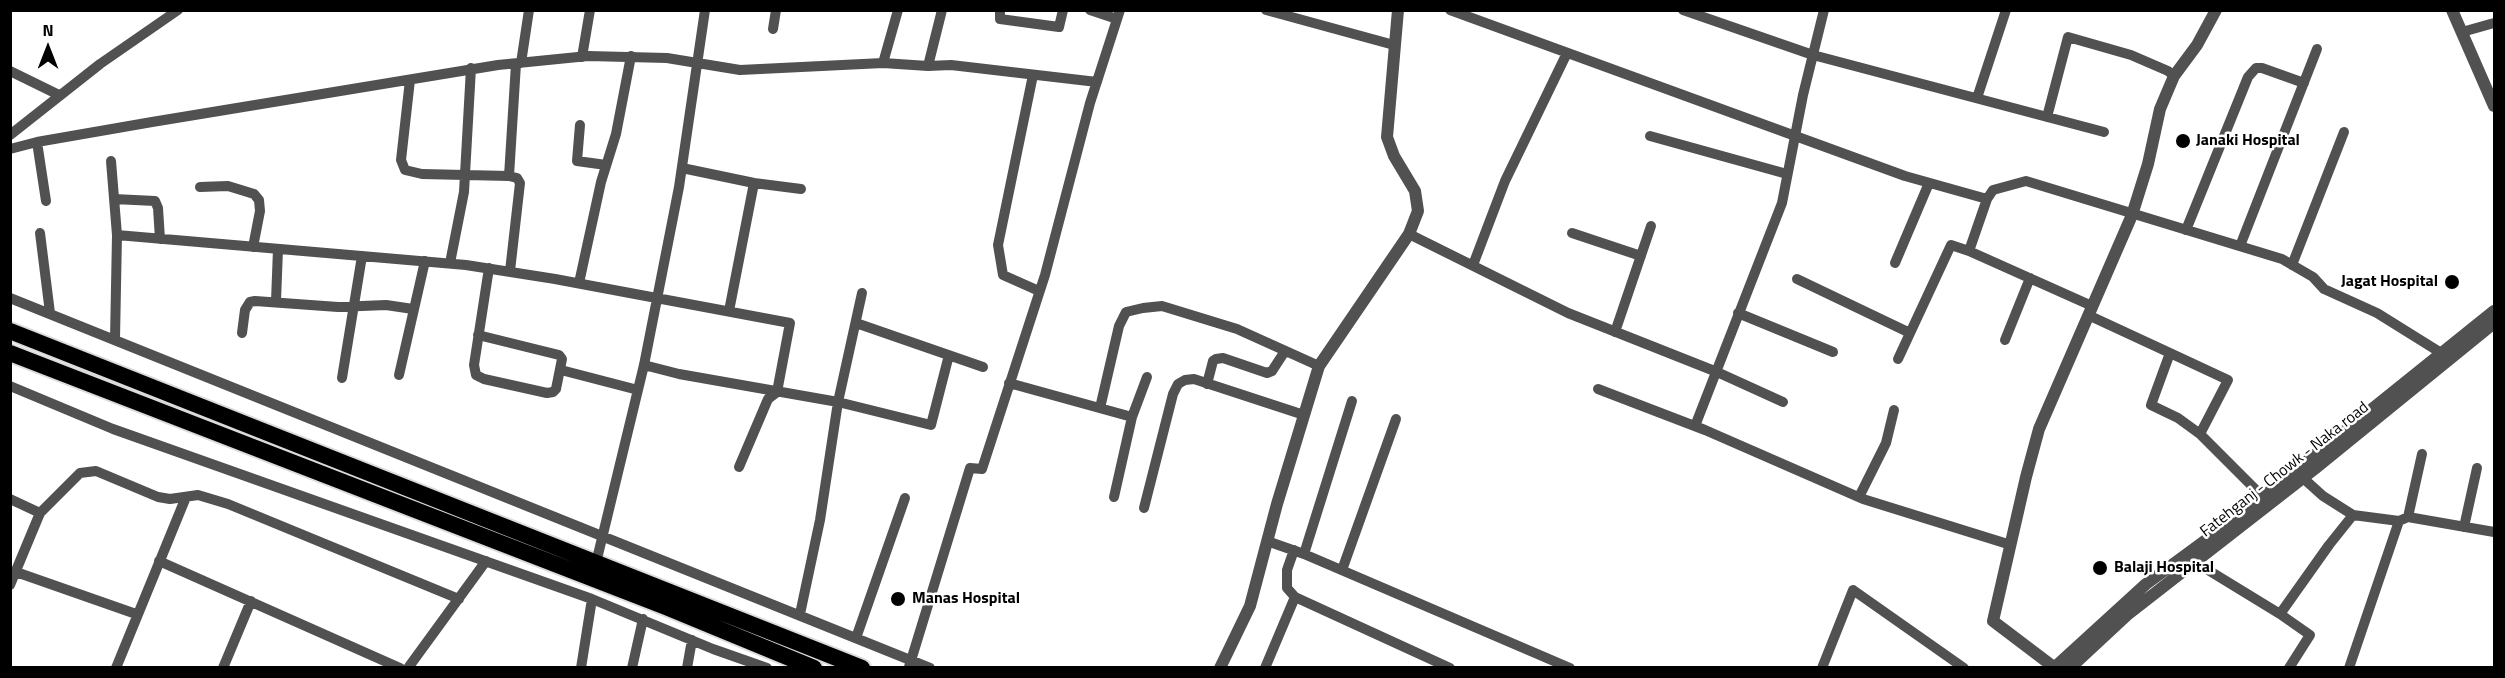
<!DOCTYPE html>
<html>
<head>
<meta charset="utf-8">
<style>
  body { margin:0 }
  #map { position:relative; width:2505px; height:678px; overflow:hidden; background:#fff; font-family:"Titillium Web",sans-serif }
  canvas { display:block }
  .frame { position:absolute; inset:0; border:12px solid #000; pointer-events:none }
  .north { position:absolute; left:18px; top:18px; width:60px; height:60px; -webkit-text-stroke:4px #fff; paint-order:stroke; rotate:0deg; font-size:16px; font-weight:700; line-height:24px; text-align:center; color:#000 }
  .north::after { content:''; display:block; margin:auto; width:21px; height:27px; background:#000; clip-path:polygon(50% 0,100% 100%,50% 72%,0 100%) }
</style>
</head>
<body>
<div id="map">
<canvas width="2505" height="678"></canvas>
<div class="frame"></div>
<div class="north">N</div>
</div>
<script>
const c = document.querySelector('canvas').getContext('2d');
c.lineJoin = 'round';
const toPath = rows => new Path2D(rows.map(r => 'M' + r).join(''));
function stroke(path, color, width, dash) { c.strokeStyle = color; c.lineWidth = width; c.lineCap = dash ? 'butt' : 'round'; c.setLineDash(dash || []); c.stroke(path); }
function label(font, color, halo, rows, align = 'center') {
  c.font = font + ' "Titillium Web",sans-serif'; c.lineWidth = 5; c.setLineDash([]); c.textBaseline = 'middle'; c.strokeStyle = halo; c.fillStyle = color; for (const [text, x, y, turn = 0] of rows) {
    c.save(); c.translate(x, y); c.rotate((+turn || 0) * Math.PI / 180); c.textAlign = isNaN(turn) ? turn : align; if (halo) c.strokeText(text, 0, 0); c.fillText(text, 0, 0); c.restore();
  }
}
const minor = toPath([
  [942,10,928,66,951,65,1097,82],
  [1000,10,1000,19,1059,27,1063,10],
  [1090,10,1117,19],
  [1266,10,1394,45],
  [1450,10,1905,176,1987,199,1993,190,2026,181,2282,259,2313,277,2324,289,2377,313,2446,356],
  [1683,10,1813,55,2104,132],
  [773,29,776,10],
  [2462,32,2494,23],
  [582,57,590,10],
  [521,63,529,10],
  [883,63,928,66],
  [10,71,59,95],
  [1033,75,998,245,1003,275,1039,291],
  [410,80,401,160,405,170,422,174,509,176,517,178,520,183,510,271],
  [1977,98,2006,10],
  [2047,117,2068,37,2131,55,2168,71,2174,76],
  [580,125,577,161,606,165],
  [10,135,100,64,178,10],
  [1650,136,1787,174],
  [37,142,46,201],
  [10,149,37,142,152,122,498,65,588,56,667,58,740,70,883,63,898,10],
  [111,161,117,235,115,339],
  [682,168,754,183,801,189],
  [509,176,516,64],
  [200,187,228,186,254,194,259,200,260,211,253,247],
  [114,199,155,201,158,208,160,239],
  [1987,199,1969,251,2092,306],
  [2186,230,2248,77,2256,68,2262,68,2304,83],
  [40,233,50,313],
  [1572,233,1641,256],
  [1409,234,1568,313,1717,372,1783,402],
  [117,235,466,265,555,279,790,323,777,392,768,399,739,467],
  [2240,246,2317,49],
  [450,263,464,192,471,68],
  [1895,263,1929,183],
  [1473,265,1505,181,1567,53],
  [2292,265,2344,132],
  [1797,279,1910,333],
  [579,283,601,182,616,134,631,56],
  [10,298,930,668],
  [276,301,278,249],
  [729,311,754,183],
  [1738,313,1833,352],
  [2088,315,2170,353,2151,405,2178,418,2200,434],
  [856,323,983,367],
  [1615,332,1651,226],
  [242,333,245,310,250,302,255,301,338,307,386,305,413,309],
  [478,335,559,355,562,359,556,389,553,392,547,393,484,379,476,375,474,365,489,268],
  [2005,340,2030,278],
  [2170,353,2228,380,2200,434,2263,497],
  [1898,359,1951,245,1969,251],
  [644,365,679,374,838,402,931,425,949,355],
  [561,370,638,390],
  [399,375,425,261],
  [342,378,362,256],
  [1009,383,1132,417],
  [1207,384,1213,361,1216,359,1223,358,1267,373,1272,371,1285,351],
  [10,386,113,429,592,599,713,649,767,668],
  [1598,389,1705,430,1863,499,2011,545],
  [1100,408,1119,326,1126,312,1143,308,1162,306,1237,329,1319,366],
  [1695,426,1782,203,1803,95,1824,10],
  [2303,478,2323,496,2353,515,2399,521],
  [1114,497,1132,417,1147,377],
  [1859,497,1886,443,1894,410],
  [10,499,40,513],
  [1144,508,1173,394,1178,384,1185,380,1194,379,1304,415],
  [2408,517,2422,454],
  [2464,527,2477,468],
  [1267,541,1304,554,1570,668],
  [1294,550,1287,570,1287,588,1295,597],
  [1304,554,1352,401],
  [159,561,400,668],
  [2195,562,2280,614],
  [596,563,644,365,679,187,705,10],
  [1342,570,1396,419],
  [16,572,136,614],
  [10,585,40,513,80,473,96,471,158,497,170,499,198,495,228,504,459,599],
  [800,614,820,520,838,402,862,293],
  [856,638,905,498],
  [909,667,970,468,982,469,1045,275,1090,103,1120,10],
  [116,668,186,497],
  [223,668,251,601],
  [408,668,486,561],
  [581,668,592,599],
  [632,668,643,619],
  [687,668,692,640],
  [1265,668,1295,597,1450,668],
  [1822,668,1853,590,1964,668],
  [2289,668,2310,635,2280,614,2329,545,2353,515],
  [2349,668,2399,521,2408,517,2494,532]
]);
const tertiary = toPath([
  [2452,10,2494,106],
  [1220,668,1250,606,1277,504,1319,366,1409,234,1418,211,1415,191,1394,156,1387,137,1398,10],
  [2054,668,2146,584,2244,512,2494,311],
  [2055,668,1993,621,2026,477,2039,429,2132,215,2148,164,2160,109,2174,76,2197,45,2216,10],
  [2070,668,2127,615,2317,467,2494,323]
]);
const trunk = toPath([
  [10,331,862,668],
  [10,353,666,607,814,668]
]);
const markers = [
  [2183,141,8,"#000"],
  [2452,282,8,"#000"],
  [2100,568,8,"#000"],
  [898,599,8,"#000"]
];
const poiNames = [
  ["Janaki Hospital",2196,141],
  ["Jagat Hospital",2438,282,"right"],
  ["Balaji Hospital",2114,568],
  ["Manas Hospital",912,599]
];
const streetNames = [
  ["Fatehganj - Chowk - Naka road",2285,470,-38]
];
stroke(trunk, '#dbdbdb', 20);
stroke(minor, '#515151', 10);
stroke(tertiary, '#515151', 12);
stroke(trunk, '#000', 16);
for (const [x, y, r, color] of markers) { const dot = new Path2D(); dot.arc(x, y, r, 0, 2 * Math.PI); c.fillStyle = color; c.fill(dot); stroke(dot, '#fff', 2); }
label('bold 16px', '#000', '#fff', poiNames, 'left');
label('16px', '#000', '#fff', streetNames);
</script>
</body>
</html>
